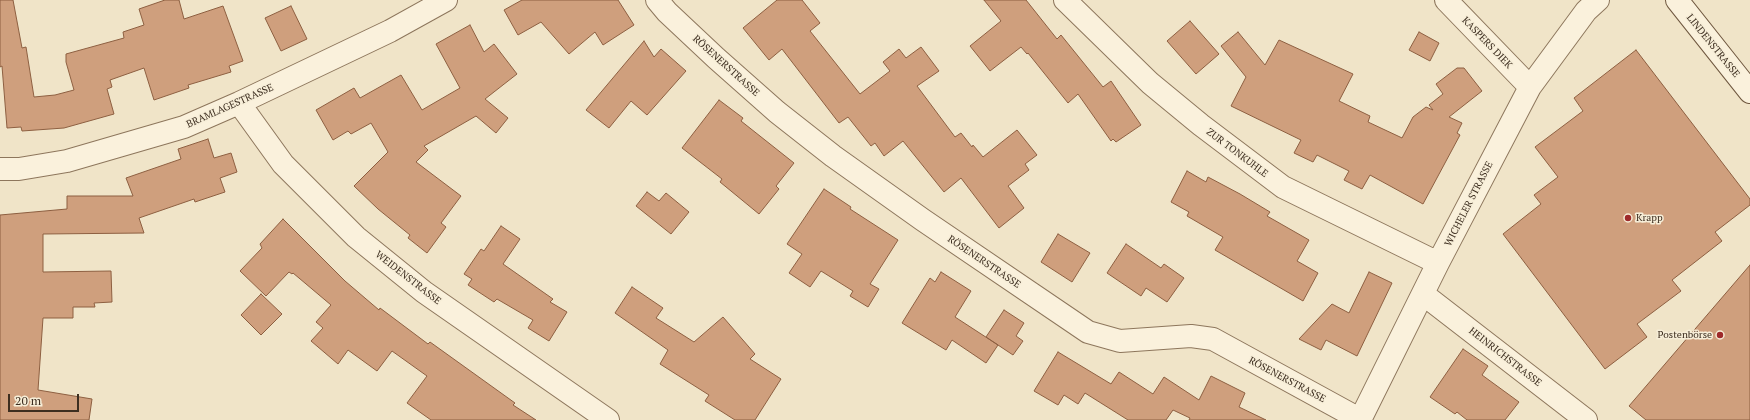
<!DOCTYPE html>
<html>
<head>
<meta charset="utf-8">
<style>
  body { margin:0 }
  #map { position:relative; width:1750px; height:420px; overflow:hidden; background:#f0e4c8; font-family:"PT Serif",serif }
  canvas { display:block }
  .scale { position:absolute; left:8px; top:394px; width:71px; height:18px; box-sizing:border-box; border:2px solid #3d2e20; border-top:0; padding-left:5px; font-size:12px; line-height:14px; white-space:nowrap; color:#3d2e20; -webkit-text-stroke:3px #f7eed8; paint-order:stroke }
</style>
</head>
<body>
<div id="map">
<canvas width="1750" height="420"></canvas>
<div class="scale">20 m</div>
</div>
<script>
const c = document.querySelector('canvas').getContext('2d');
c.lineJoin = 'round';
function paint(path, color) { c.fillStyle = color; c.fill(path, 'evenodd'); }
const toPath = rows => new Path2D(rows.map(r => 'M' + r).join(''));
function stroke(path, color, width, dash) { c.strokeStyle = color; c.lineWidth = width; c.lineCap = dash ? 'butt' : 'round'; c.setLineDash(dash || []); c.stroke(path); }
function label(font, color, halo, rows, align = 'center') {
  c.font = font + ' "PT Serif",serif'; c.lineWidth = 3; c.setLineDash([]); c.textBaseline = 'middle'; c.strokeStyle = halo; c.fillStyle = color; for (const [text, x, y, turn = 0] of rows) {
    c.save(); c.translate(x, y); c.rotate((+turn || 0) * Math.PI / 180); c.textAlign = isNaN(turn) ? turn : align; if (halo) c.strokeText(text, 0, 0); c.fillText(text, 0, 0); c.restore();
  }
}
const building = toPath([
  [0,0,13,0,22,48,26,47,34,97,55,95,74,90,66,62,66,54,124,38,123,32,144,25,139,9,165,0,179,0,184,19,223,6,243,61,229,66,231,72,188,85,189,88,154,100,144,68,110,80,112,87,107,89,114,114,64,128,22,131,21,127,7,128,2,66,0,67,0,0],
  [522,0,618,0,634,25,603,45,595,32,569,54,541,22,518,35,504,10,522,0],
  [777,0,802,0,820,23,810,31,860,94,890,71,883,62,899,49,906,58,921,47,939,71,917,86,955,137,961,133,972,147,973,145,983,157,1017,130,1037,155,1025,164,1029,170,1008,186,1024,208,999,228,961,178,944,192,903,141,884,156,875,143,871,146,848,117,839,123,782,49,769,60,743,28,777,0],
  [984,0,1026,0,1057,39,1061,35,1103,87,1111,81,1141,125,1116,142,1113,139,1111,141,1078,94,1068,103,1028,53,1027,54,1021,47,990,71,970,46,1001,21,984,0],
  [291,6,307,39,281,51,265,18,291,6],
  [1190,21,1219,54,1196,74,1167,41,1190,21],
  [470,25,484,52,494,44,517,74,485,99,508,118,496,133,476,116,424,146,428,150,416,162,461,196,441,223,446,227,427,253,408,238,410,235,378,209,354,186,388,152,371,123,351,134,348,131,333,140,316,110,354,88,360,98,401,75,422,110,460,88,436,44,470,25],
  [1238,32,1265,65,1279,40,1353,74,1339,101,1370,116,1368,122,1400,137,1402,138,1413,117,1426,107,1433,110,1429,105,1443,94,1436,84,1457,68,1464,68,1482,91,1449,117,1462,123,1457,133,1460,135,1423,204,1370,175,1362,189,1344,180,1349,171,1317,155,1313,162,1294,153,1301,140,1231,106,1246,77,1221,46,1238,32],
  [1419,32,1439,43,1430,61,1409,50,1419,32],
  [644,41,654,57,661,49,686,71,647,115,631,101,609,128,586,110,644,41],
  [1636,50,1750,199,1750,205,1715,232,1722,241,1672,280,1681,291,1637,324,1647,337,1605,369,1503,234,1541,204,1534,195,1558,177,1535,147,1583,111,1574,98,1636,50],
  [719,100,743,118,741,121,794,163,776,186,779,189,759,214,720,182,722,179,682,148,719,100],
  [208,139,214,158,231,153,237,172,220,178,225,192,195,202,194,199,139,218,144,233,43,234,43,272,111,271,112,302,94,303,95,307,73,307,73,318,43,318,38,390,92,399,89,420,0,420,0,215,67,209,67,196,133,196,126,178,181,159,178,149,208,139],
  [1187,171,1206,182,1208,177,1240,194,1270,212,1267,216,1309,240,1297,261,1318,273,1303,301,1215,250,1223,237,1187,216,1189,212,1171,202,1187,171],
  [824,189,851,207,850,209,898,240,870,284,879,289,868,307,850,296,853,291,821,271,810,287,789,273,802,254,787,244,824,189],
  [647,192,659,201,666,193,689,212,671,234,636,206,647,192],
  [283,219,345,281,379,310,380,308,428,344,430,342,515,403,513,405,536,420,431,420,407,403,427,376,392,351,377,371,348,350,338,364,311,341,323,328,316,322,331,305,293,273,292,274,289,272,266,296,240,271,262,248,260,244,283,219],
  [501,226,520,239,503,264,553,299,550,302,567,312,549,341,528,328,533,320,497,299,494,302,468,285,472,279,464,274,481,249,484,251,501,226],
  [1058,234,1090,253,1072,282,1041,262,1058,234],
  [1126,244,1161,268,1164,264,1184,278,1167,302,1146,288,1141,296,1107,273,1126,244],
  [1750,265,1750,420,1646,420,1629,406,1750,265],
  [941,272,971,291,955,317,998,345,986,363,952,340,946,350,902,323,930,278,935,282,941,272],
  [1369,272,1392,283,1357,356,1326,340,1321,350,1299,339,1332,304,1349,313,1369,272],
  [632,287,663,308,656,318,694,342,723,317,755,354,750,359,781,379,755,420,735,420,705,401,709,395,660,364,668,350,615,313,632,287],
  [261,294,282,314,261,335,241,315,261,294],
  [1004,310,1024,323,1016,336,1023,341,1013,355,986,337,1004,310],
  [1463,349,1488,366,1482,375,1519,402,1505,420,1467,420,1457,412,1455,414,1430,397,1463,349],
  [1058,352,1111,384,1119,372,1153,394,1164,377,1199,400,1211,376,1245,393,1239,407,1266,420,1189,420,1190,418,1173,410,1166,420,1128,420,1085,393,1078,404,1064,395,1058,405,1034,391,1058,352]
]);
const street = toPath([
  [657,0,667,12,716,58,777,112,833,156,923,220,1088,332,1120,341,1191,336,1213,339,1361,420],
  [1065,0,1150,83,1201,125,1283,187,1438,263],
  [1446,0,1530,87],
  [239,103,283,164,356,237,424,292,608,420],
  [0,169,19,169,67,161,184,127,239,103,390,31,446,0],
  [1423,294,1586,420],
  [1360,420,1438,263,1530,87,1586,11,1598,0]
]);
const secondary = toPath([
  [1677,0,1750,92]
]);
const markers = [
  [1628,218,4,"#9e2a2b"],
  [1720,335,4,"#9e2a2b"]
];
const streetNames = [
  ["KASPERS DIEK",1487,43,46],
  ["LINDENSTRASSE",1713,46,51],
  ["RÖSENERSTRASSE",726,66,42],
  ["BRAMLAGESTRASSE",230,106,-24],
  ["ZUR TONKUHLE",1237,153,37],
  ["WICHELER STRASSE",1469,204,-63],
  ["RÖSENERSTRASSE",984,262,34],
  ["WEIDENSTRASSE",408,278,38],
  ["HEINRICHSTRASSE",1505,357,38],
  ["RÖSENERSTRASSE",1287,380,28]
];
const poiNames = [
  ["Krapp",1636,218],
  ["Postenbörse",1712,335,"right"]
];
paint(building, '#cf9f7d');
stroke(building, '#8d5f41', 1);
stroke(street, '#8d765c', 24);
stroke(secondary, '#6f573f', 24);
stroke(street, '#faf1dc', 22);
stroke(secondary, '#faf1dc', 22);
for (const [x, y, r, color] of markers) { const dot = new Path2D(); dot.arc(x, y, r, 0, 2 * Math.PI); c.fillStyle = color; c.fill(dot); stroke(dot, '#f7eed8', 1.5); }
label('10px', '#3d2e20', '#f7eed8', streetNames);
label('10px', '#3d2e20', '#f7eed8', poiNames, 'left');
</script>
</body>
</html>
